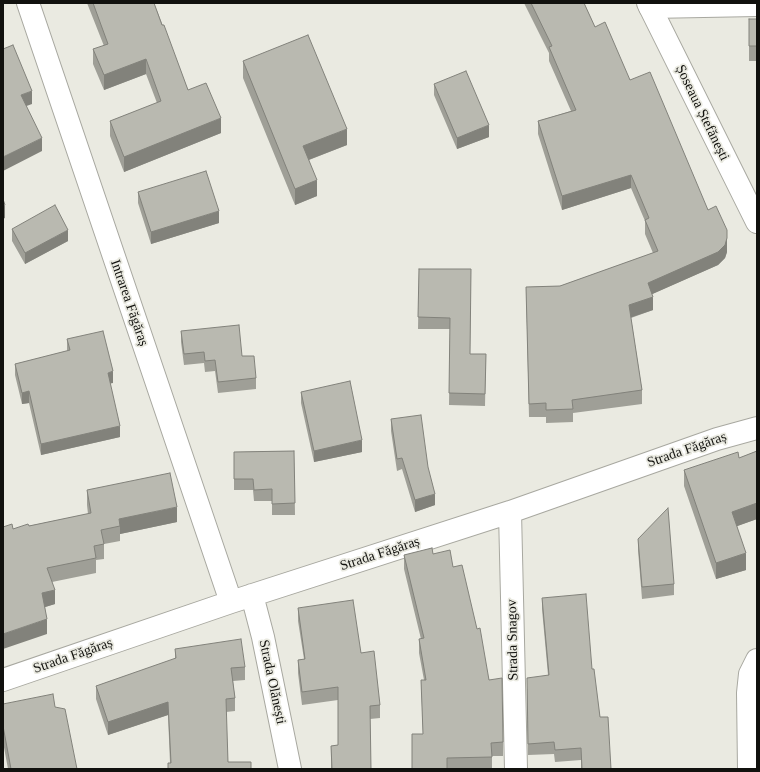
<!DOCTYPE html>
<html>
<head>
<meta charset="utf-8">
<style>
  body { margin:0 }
  #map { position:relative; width:760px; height:772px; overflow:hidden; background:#eaeae1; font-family:Georgia,serif }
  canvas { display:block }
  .frame { position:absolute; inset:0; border:4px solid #11110e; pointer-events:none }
</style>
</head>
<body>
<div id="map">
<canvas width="760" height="772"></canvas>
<div class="frame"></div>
</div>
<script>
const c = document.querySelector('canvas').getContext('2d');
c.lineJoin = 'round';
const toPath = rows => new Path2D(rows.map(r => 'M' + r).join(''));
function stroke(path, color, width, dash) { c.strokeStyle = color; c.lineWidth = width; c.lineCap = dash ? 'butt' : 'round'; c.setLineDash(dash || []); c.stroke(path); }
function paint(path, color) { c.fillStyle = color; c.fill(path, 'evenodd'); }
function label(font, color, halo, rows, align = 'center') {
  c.font = font + ' Georgia,serif'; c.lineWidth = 3.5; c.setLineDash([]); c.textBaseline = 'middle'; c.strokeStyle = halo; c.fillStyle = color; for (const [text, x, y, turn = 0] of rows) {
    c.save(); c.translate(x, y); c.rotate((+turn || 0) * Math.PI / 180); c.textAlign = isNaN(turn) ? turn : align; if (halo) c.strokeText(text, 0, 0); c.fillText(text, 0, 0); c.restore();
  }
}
const street = toPath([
  [28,3,231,602],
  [650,7,757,5],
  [510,512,516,769],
  [252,595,263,637,290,769],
  [3,680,231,602,510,512,717,439,757,428],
  [749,769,748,693,750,674,757,660]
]);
const secondary = toPath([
  [648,3,757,222]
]);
const wall = toPath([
  [87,3,154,3,188,90,221,133,124,172,110,136,110,121,157,103,146,74,104,90,93,64,93,49,104,46],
  [524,3,584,3,595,27,630,80,708,210,727,252,725,258,718,265,652,294,653,310,631,318,642,390,642,404,573,413,573,422,546,423,546,417,529,417,526,287,560,286,653,253,645,234,645,221,631,188,562,210,538,134,538,121,571,111,549,61,549,53],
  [749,19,757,19,757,61,749,61],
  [243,61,347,145,309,160,317,196,295,205,243,78],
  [434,84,489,137,457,149,434,95],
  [138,192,219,223,151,244,138,203],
  [12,229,68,241,25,264,12,241],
  [419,269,471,269,470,354,486,354,485,406,449,405,450,329,418,329],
  [181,331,242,356,256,378,256,389,218,393,215,371,205,372,204,363,184,365,181,342],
  [67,339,113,383,110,383,120,437,41,455,29,403,22,404,15,375,15,364,67,351],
  [301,392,362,452,314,462,301,403],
  [391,419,435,505,415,512,402,469,397,471,391,431],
  [294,451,295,515,272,515,272,501,254,501,253,490,234,490,234,452],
  [757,451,757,519,737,526,746,570,716,579,684,486,684,470,739,458],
  [87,490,177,522,120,534,120,541,104,544,104,559,96,560,96,573,52,582,55,604,45,607,47,634,13,529,88,514,87,505],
  [638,539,674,584,674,595,642,599,638,550],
  [433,554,453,567,489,680,503,742,503,756,492,756,492,769,412,769,423,734,421,680,424,680,419,653,419,639,421,639,404,569,404,555],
  [542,598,592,669,600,717,611,769,581,769,581,760,555,762,554,754,528,755,527,689,548,675,542,609],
  [298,608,361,653,380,705,380,718,370,719,371,769,331,769,331,746,338,745,338,700,302,705,298,673,298,660,304,659,298,621],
  [175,649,245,667,245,680,233,681,235,698,235,711,226,712,228,762,170,763,168,715,108,735,96,699,96,686,175,659],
  [3,704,55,707,77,769,8,769,3,742]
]);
const shadedWall = toPath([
  [146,59,146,74,104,90,104,75],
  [32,91,32,104,21,108,21,95],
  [221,118,221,133,124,172,124,157],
  [489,125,489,137,457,149,457,138],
  [347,129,347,145,303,162,303,146],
  [42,138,42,151,3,171,3,157],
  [631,175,631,188,562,210,562,196],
  [317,180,317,196,295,205,295,189],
  [5,205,5,218,3,219,3,206],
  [219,211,219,223,151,244,151,232],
  [68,230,68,241,25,264,25,253],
  [727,238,727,252,725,258,718,265,648,296,648,283],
  [653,297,653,310,629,318,629,305],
  [113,371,113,383,108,384,108,373],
  [29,391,29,403,22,404,22,393],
  [120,426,120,437,41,455,41,444],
  [362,440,362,452,314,462,314,451],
  [435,494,435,505,415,512,415,500],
  [757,503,757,519,732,528,732,512],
  [177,507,177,522,120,534,120,526,119,519],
  [746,553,746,570,716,579,716,563],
  [55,590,55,604,42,608,42,593],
  [47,619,47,634,3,649,3,634],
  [168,702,168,715,108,735,108,722]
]);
const building = toPath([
  [93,3,154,3,162,25,164,25,188,90,206,83,221,118,124,157,110,121,161,101,146,59,104,75,93,49,108,44,93,3],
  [531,3,584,3,595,27,605,22,630,80,650,72,708,210,716,206,727,230,727,238,725,245,718,252,648,283,653,297,629,305,642,390,572,400,573,409,546,410,546,403,529,404,526,287,560,286,658,251,645,220,649,218,631,175,562,196,538,121,576,110,549,47,552,46,531,3],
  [749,19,757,19,757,46,749,46,749,19],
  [308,35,347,129,303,146,317,180,295,189,243,61,308,35],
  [13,45,32,91,21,95,42,138,3,157,3,49,13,45],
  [466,71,489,125,457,138,434,84,466,71],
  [206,171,219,211,151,232,138,192,206,171],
  [3,199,5,205,3,206,3,199],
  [55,205,68,230,25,253,12,229,55,205],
  [419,269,471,269,470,354,486,354,485,394,449,393,450,318,418,317,419,269],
  [239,325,242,356,254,356,256,378,218,382,215,360,205,361,204,352,184,354,181,331,239,325],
  [103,331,113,371,108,373,120,426,41,444,29,391,22,393,15,364,70,350,67,339,103,331],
  [350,381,362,440,314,451,301,392,350,381],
  [421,415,428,467,435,494,415,500,402,458,397,459,391,419,421,415],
  [294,451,295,503,272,504,272,489,254,490,253,479,234,479,234,452,294,451],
  [757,451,757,503,732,512,746,553,716,563,684,470,738,452,739,458,757,451],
  [170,473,177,507,119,519,120,526,101,530,104,544,94,546,96,558,47,568,55,590,42,593,47,619,3,634,3,527,12,524,13,529,28,524,29,526,91,513,87,490,170,473],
  [668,508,674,584,642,587,638,539,668,508],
  [432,548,433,554,450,550,453,567,462,565,477,629,480,628,489,680,502,678,503,742,491,743,492,757,447,758,447,769,412,769,412,734,423,734,421,680,426,680,419,639,424,638,404,555,432,548],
  [586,594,592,669,594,669,600,717,608,717,611,769,582,769,581,748,555,750,554,742,528,744,527,678,549,675,542,598,586,594],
  [353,600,361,653,374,651,380,705,370,706,371,769,332,769,331,746,338,745,338,687,302,692,298,660,305,659,298,608,353,600],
  [241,639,245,667,231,668,235,698,226,699,228,762,251,762,251,769,168,769,168,763,171,763,168,702,108,722,96,686,176,658,175,649,241,639],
  [53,694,55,707,65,709,77,769,11,769,3,726,3,704,53,694]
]);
const streetNames = [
  ["Șoseaua Ștefănești",702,113,64],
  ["Intrarea Făgăraș",129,303,71],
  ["Strada Făgăraș",687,450,-19],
  ["Strada Făgăraș",380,554,-18],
  ["Strada Snagov",513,640,-91],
  ["Strada Făgăraș",73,656,-19],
  ["Strada Olănești",272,682,78]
];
stroke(street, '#a8a8a0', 24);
stroke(secondary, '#a8a8a0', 24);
stroke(street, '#fff', 22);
stroke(secondary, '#fff', 22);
paint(wall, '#9f9f97');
paint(shadedWall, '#82827b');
paint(building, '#b9b9b0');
stroke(building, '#82827b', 1);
label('14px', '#11110e', '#eaeae1', streetNames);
</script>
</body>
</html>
